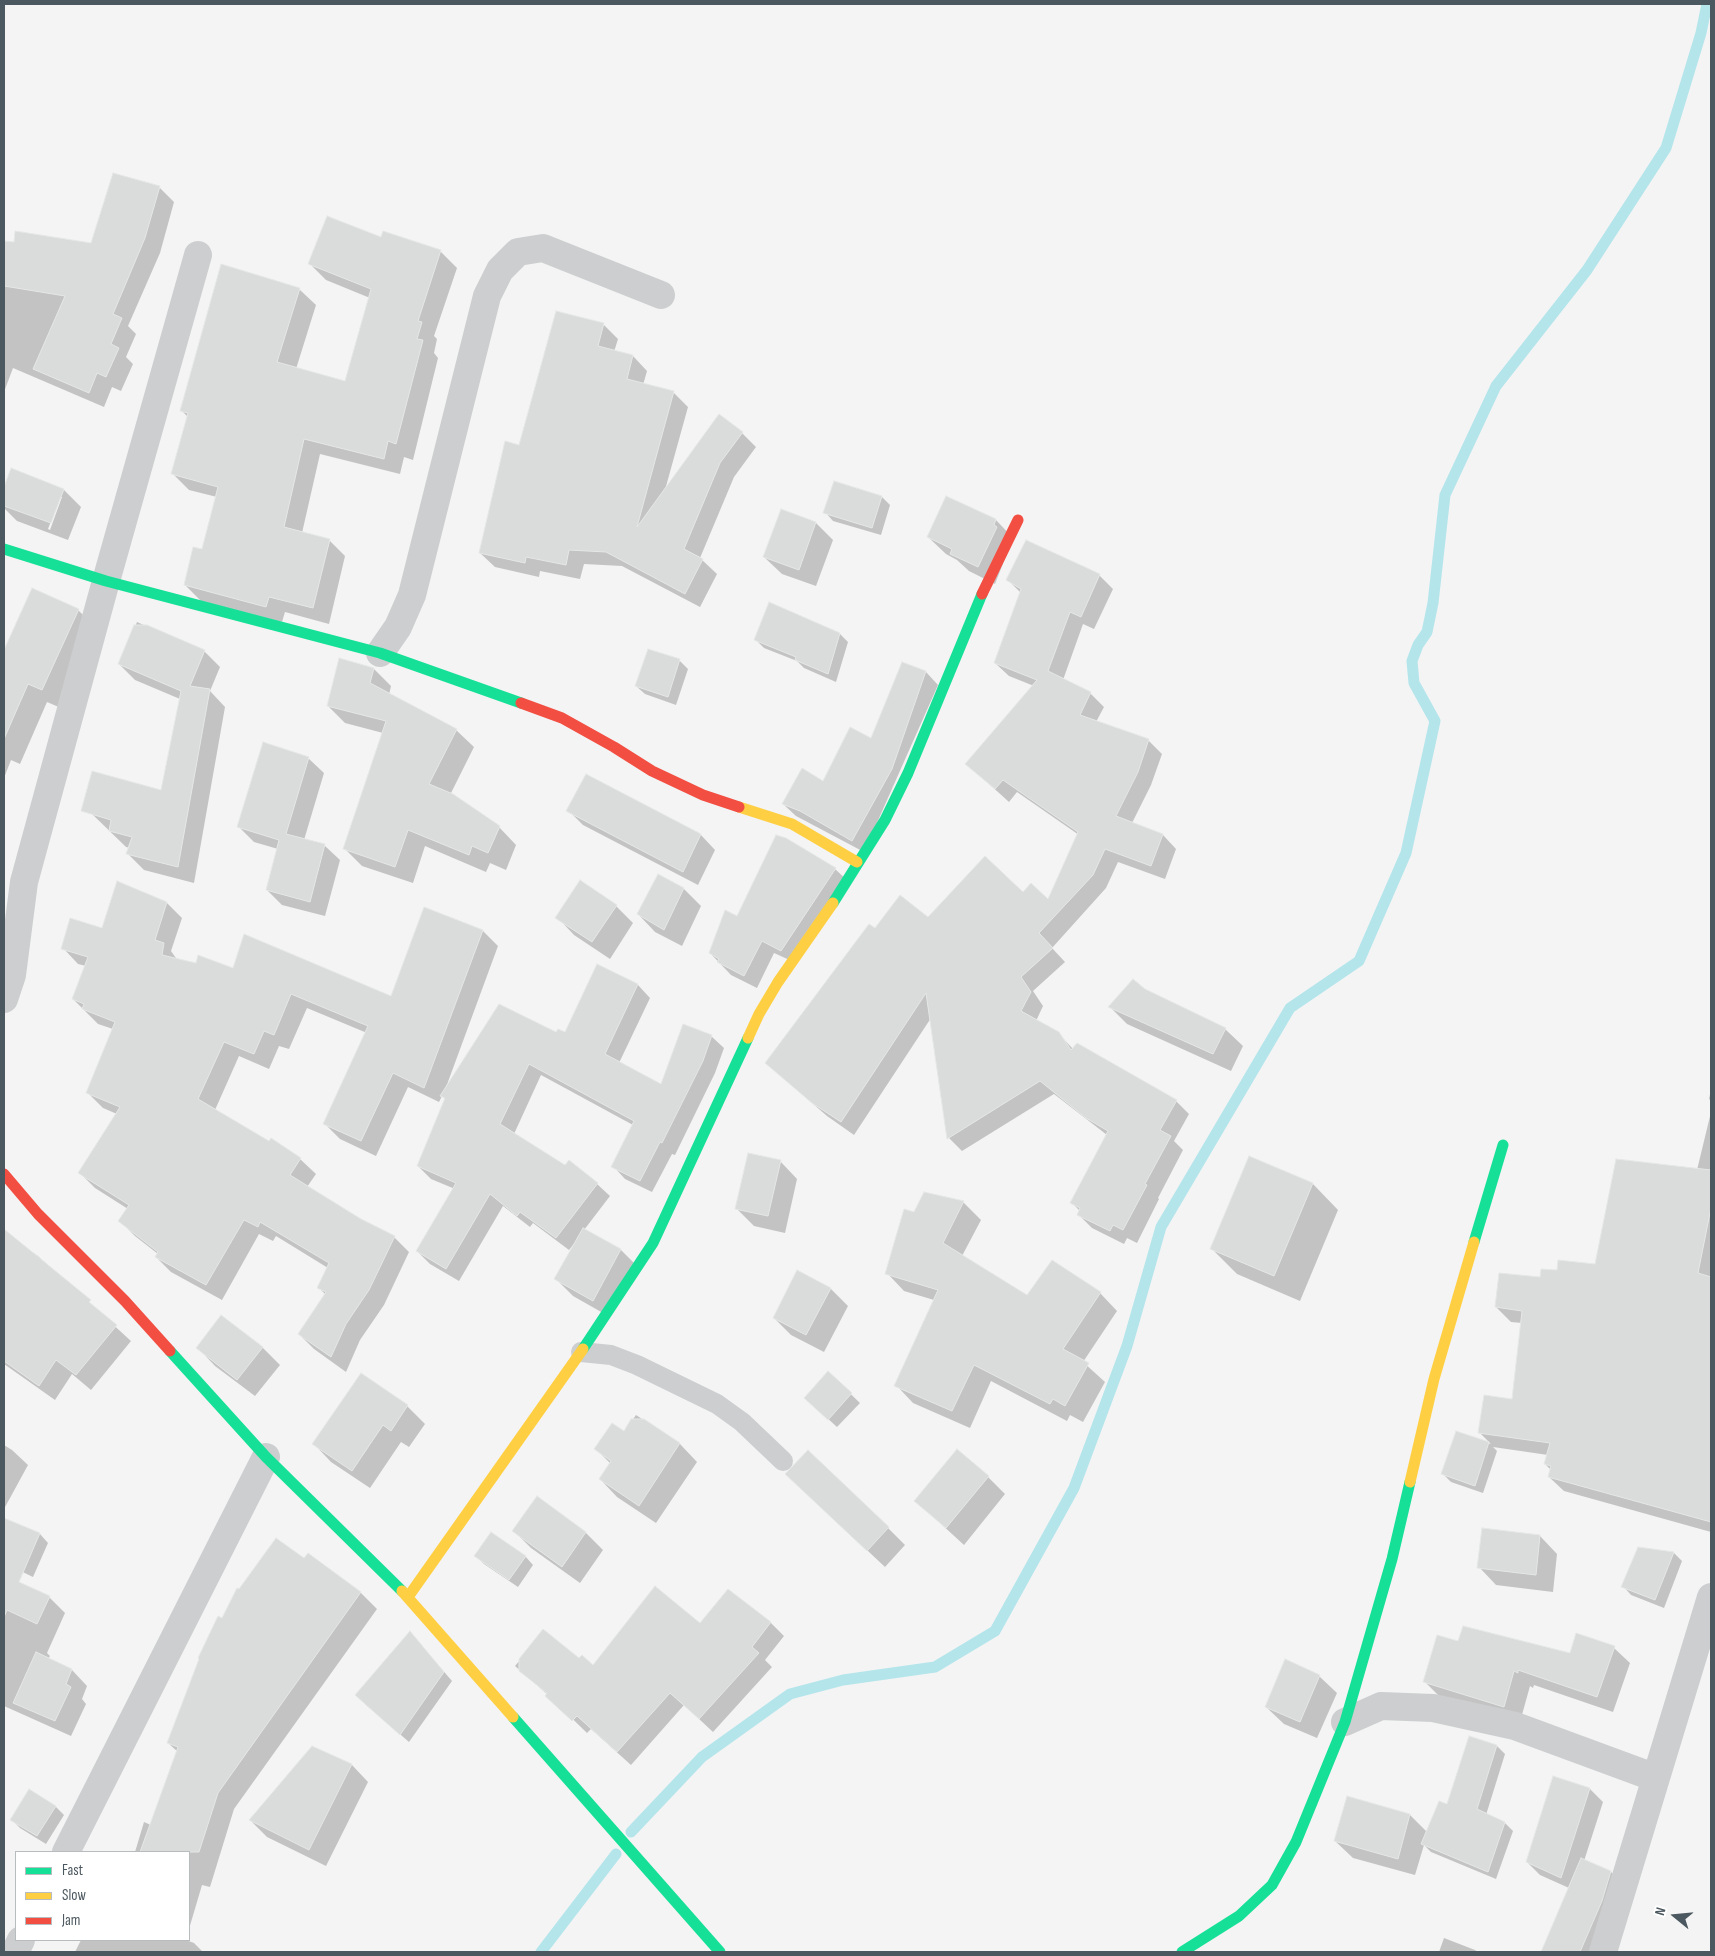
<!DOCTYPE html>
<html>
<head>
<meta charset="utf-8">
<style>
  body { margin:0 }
  #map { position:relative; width:1715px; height:1956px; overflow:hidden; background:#f4f4f4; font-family:"Sofia Sans Condensed",sans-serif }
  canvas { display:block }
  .frame { position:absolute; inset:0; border:5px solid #4c585f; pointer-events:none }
  .legend { position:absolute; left:15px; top:1851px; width:175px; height:90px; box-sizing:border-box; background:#fff; border:1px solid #b7bcbf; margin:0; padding:6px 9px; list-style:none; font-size:15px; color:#4c585f }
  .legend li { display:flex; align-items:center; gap:10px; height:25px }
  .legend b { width:25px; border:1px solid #b7bcbf }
  .north { position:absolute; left:1650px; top:1891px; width:50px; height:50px; -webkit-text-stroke:4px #fff; paint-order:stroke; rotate:287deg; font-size:14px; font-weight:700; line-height:20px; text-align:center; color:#4c585f }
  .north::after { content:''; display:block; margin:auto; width:18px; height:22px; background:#4c585f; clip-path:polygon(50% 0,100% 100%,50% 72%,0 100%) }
</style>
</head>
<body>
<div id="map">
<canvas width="1715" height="1956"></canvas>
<div class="frame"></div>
<ul class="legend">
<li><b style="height:6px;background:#16e098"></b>Fast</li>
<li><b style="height:6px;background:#ffcf43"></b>Slow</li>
<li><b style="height:6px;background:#f24e42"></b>Jam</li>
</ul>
<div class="north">N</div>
</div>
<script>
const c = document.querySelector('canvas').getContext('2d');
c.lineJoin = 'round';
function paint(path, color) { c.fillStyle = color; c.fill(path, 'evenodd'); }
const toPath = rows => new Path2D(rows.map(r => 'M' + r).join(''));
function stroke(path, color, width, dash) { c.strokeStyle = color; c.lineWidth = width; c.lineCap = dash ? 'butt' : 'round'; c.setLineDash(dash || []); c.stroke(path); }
const shadow = toPath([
  [159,187,174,202,160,253,128,326,136,334,126,357,133,364,121,391,112,387,104,407,13,368,4,392,4,242,92,244],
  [383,233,441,252,457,268,434,336,437,339,434,353,438,358,413,460,404,457,400,474,320,454,302,533,329,540,345,556,329,624,285,612,282,622,201,601,185,585,203,550,217,497,189,490,172,473,188,417,182,411,299,289,316,305,296,369,346,383,370,298,326,280,310,264,382,238],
  [604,325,618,339,614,352,633,356,647,371,643,385,673,392,688,407,665,490,742,433,756,447,734,477,700,558,717,574,700,607,622,566,584,564,580,579,540,571,539,577,495,567,480,553,520,447],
  [11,470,64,490,81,507,68,540,17,521,4,508,4,491],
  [60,497,62,497,50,530,48,529],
  [882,497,890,505,881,535,833,521,825,512],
  [782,511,816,523,833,540,816,586,782,574,764,557],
  [996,520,1013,538,995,584,969,571,957,560,946,554,928,537],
  [1099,575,1113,589,1094,629,1083,624,1063,680,1090,693,1104,707,1096,722,1148,740,1162,754,1151,785,1132,823,1163,835,1176,849,1165,879,1118,862,1106,888,1052,948,1065,962,1033,991,1043,1006,1036,1021,1058,1033,1073,1049,1176,1101,1189,1114,1174,1141,1183,1150,1158,1198,1159,1199,1137,1243,1127,1238,1124,1244,1092,1228,1078,1214,1080,1211,1072,1203,1107,1135,1054,1094,962,1151,949,1138,931,1018,854,1135,827,1116,766,1063,876,930,1023,894,1049,901,1079,835,1017,792,1009,802,967,764,1034,686,1009,676,995,663,1021,593,1008,580],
  [33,590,78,610,97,629,61,708,47,702,20,764,11,760,4,778,4,653],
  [137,622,204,651,220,667,210,691,225,707,194,883,144,870,128,854,130,848,126,847,91,813,162,791,180,699,135,680,119,664],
  [840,634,848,642,836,682,804,668,797,661,764,648,756,640],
  [679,660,688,669,676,705,645,694,636,686],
  [903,664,926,672,938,685,864,852,796,816,783,804,824,783,871,740],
  [374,669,391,686,389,695,456,730,474,747,450,795,499,827,516,845,506,870,490,863,486,872,425,846,413,883,362,866,345,849,383,733,345,723,328,706],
  [308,758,324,773,304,840,324,845,340,860,325,916,282,905,267,890,278,849,254,842,239,827],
  [586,776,701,835,715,850,698,885,583,825,568,810],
  [785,839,835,869,848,881,794,962,774,953,757,988,731,975,710,953,737,918],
  [659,876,684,889,701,906,682,946,655,932,638,914],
  [167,903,182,918,171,951,178,961,392,998,425,909,483,931,498,946,445,1090,557,1033,565,1034,598,966,638,985,650,998,619,1063,661,1086,711,1036,724,1048,715,1073,675,1155,672,1154,652,1192,625,1179,613,1166,633,1125,541,1075,514,1134,565,1167,597,1184,610,1196,584,1230,621,1250,638,1267,610,1317,573,1296,556,1279,574,1246,573,1245,569,1250,533,1223,530,1227,503,1206,459,1281,430,1264,417,1251,455,1189,431,1179,418,1166,446,1100,442,1096,439,1102,408,1087,376,1156,340,1139,325,1124,367,1033,307,1008,289,1049,279,1046,269,1069,239,1056,215,1110,269,1142,271,1140,300,1159,316,1174,307,1187,360,1220,394,1237,409,1252,384,1305,360,1340,346,1372,314,1349,299,1334,326,1295,318,1287,328,1268,276,1236,273,1241,259,1234,222,1300,171,1272,156,1257,158,1254,135,1236,120,1221,128,1209,95,1188,80,1173,117,1114,103,1108,88,1093,113,1029,98,1024,73,999,86,966,78,964,63,948],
  [616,906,633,923,610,959,574,935,557,917],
  [1144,991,1225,1029,1243,1046,1231,1071,1127,1024,1110,1007],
  [1711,1090,1711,1101,1709,1099],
  [1711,1112,1711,1532,1564,1491,1549,1477,1551,1470,1545,1464,1548,1455,1493,1447,1497,1451,1483,1493,1451,1482,1443,1474,1457,1433,1491,1444,1480,1433,1513,1400,1522,1323,1511,1322,1496,1307,1541,1278,1558,1272,1596,1266,1697,1170],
  [1250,1157,1313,1184,1338,1210,1300,1301,1237,1274,1211,1248],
  [780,1161,797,1179,785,1233,754,1226,736,1208],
  [925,1194,964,1203,981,1220,962,1256,1028,1297,1052,1261,1100,1293,1117,1311,1083,1362,1105,1382,1083,1422,1070,1415,1067,1421,991,1381,970,1428,913,1403,896,1385,934,1300,904,1291,887,1273],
  [4,1232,38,1256,131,1341,91,1390,72,1374,55,1400,4,1364],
  [798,1272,831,1289,848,1306,824,1352,791,1335,774,1318],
  [221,1317,263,1348,280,1365,255,1396,215,1366,198,1348],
  [829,1373,860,1403,837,1427,814,1406],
  [361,1375,407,1406,425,1424,409,1447,401,1442,370,1488,331,1462,314,1444],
  [636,1415,680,1444,697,1462,656,1523,617,1497,600,1479,611,1464,596,1449,624,1432],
  [4,1445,12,1450,28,1465,4,1509],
  [988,1477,1005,1494,964,1545,916,1501],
  [804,1491,888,1528,905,1545,885,1567],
  [537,1498,586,1533,603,1550,580,1583,531,1548,514,1531],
  [13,1523,40,1534,48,1543,33,1577,4,1563,4,1545],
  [1483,1529,1540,1536,1557,1554,1553,1592,1496,1585,1479,1567],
  [1639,1549,1674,1553,1682,1561,1664,1608,1631,1595,1623,1586],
  [308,1555,361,1593,377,1609,234,1809,210,1887,202,1885,189,1929,189,1852,135,1852,144,1822,151,1825,178,1752,168,1743,222,1620,305,1560],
  [476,1556,525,1556,533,1565,518,1587,484,1564],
  [4,1576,49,1597,65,1613,47,1653,50,1656,48,1659,72,1670,87,1686,82,1699,86,1704,71,1736,4,1706],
  [728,1590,771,1623,784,1636,765,1660,772,1667,713,1732,684,1705,631,1765,591,1729,587,1733,548,1695,515,1666,544,1631,579,1660,593,1667,700,1625],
  [410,1632,452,1681,409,1742,365,1704],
  [1614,1648,1630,1663,1613,1712,1534,1685,1533,1688,1530,1686,1520,1722,1441,1698,1425,1682],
  [1319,1676,1337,1693,1317,1738,1284,1724,1266,1707],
  [1470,1738,1497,1746,1505,1754,1486,1815,1505,1823,1513,1831,1496,1879,1431,1852,1424,1845,1415,1875,1353,1858,1335,1841,1410,1815,1427,1832,1447,1806],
  [312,1748,352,1765,368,1782,326,1866,267,1837,250,1820],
  [1554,1778,1590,1789,1603,1802,1584,1861,1611,1872,1628,1890,1605,1952,1542,1952,1569,1888,1540,1875,1527,1862],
  [30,1791,56,1807,64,1815,46,1844,20,1828,12,1820],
  [1444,1938,1475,1950,1478,1952,1439,1952],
  [81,1940,186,1940,194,1943,203,1952,75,1952]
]);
const stream = toPath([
  [631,1832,702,1757,790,1694,843,1680,935,1667,995,1631,1074,1488,1127,1346,1161,1227,1290,1008,1359,961,1406,853,1435,721,1414,683,1412,661,1418,645,1427,632,1433,603,1445,495,1496,386,1587,270,1666,148,1701,33,1707,4],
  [541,1952,616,1854]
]);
const building = toPath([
  [113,173,160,186,145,238,113,314,122,318,111,344,119,348,106,377,97,373,89,393,33,369,65,296,4,286,4,241,14,242,15,231,91,243,113,173],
  [327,216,381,237,383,231,441,250,418,321,422,322,417,339,423,340,396,444,388,441,384,459,304,439,284,527,330,539,313,608,269,597,266,607,184,585,193,547,202,549,218,487,171,474,188,413,180,411,221,264,300,288,277,362,345,381,371,289,308,264,327,216],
  [556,311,604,323,598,346,633,355,627,379,674,391,637,527,719,414,743,432,720,463,684,549,703,559,685,594,606,552,569,550,566,565,526,557,525,563,479,553,505,441,519,445,556,311],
  [11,468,64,489,51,523,4,506,4,487,11,468],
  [834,481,882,496,872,528,823,513,834,481],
  [946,496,996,519,994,525,997,527,978,567,950,554,952,549,927,537,946,496],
  [781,509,816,522,799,570,763,557,781,509],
  [1026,540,1100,574,1081,617,1070,612,1048,671,1091,692,1080,715,1149,739,1138,772,1116,816,1163,834,1151,866,1105,849,1093,875,1039,933,1053,948,1021,977,1031,992,1021,1011,1059,1032,1071,1050,1077,1043,1177,1100,1160,1130,1171,1136,1145,1184,1147,1185,1123,1230,1113,1225,1110,1231,1077,1215,1080,1208,1070,1203,1108,1131,1086,1118,1040,1081,947,1139,926,993,841,1122,812,1103,765,1063,869,924,875,928,900,895,928,917,985,856,1023,892,1031,883,1048,899,1078,832,1003,780,995,789,965,764,1037,680,994,663,1021,589,1006,580,1026,540],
  [32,588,79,609,42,690,28,684,4,739,4,650,32,588],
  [769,602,840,633,828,674,795,660,796,657,754,640,769,602],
  [134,625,147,625,205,650,190,686,210,689,178,867,126,854,132,837,109,831,111,820,81,811,92,771,161,790,181,691,118,664,134,625],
  [648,649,680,659,668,697,635,686,648,649],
  [339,658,374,668,370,683,457,729,429,784,453,794,500,826,488,853,472,846,469,855,408,830,395,867,343,849,386,721,327,706,339,658],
  [902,662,926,671,892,769,852,841,800,811,782,804,802,768,823,781,850,727,871,738,902,662],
  [263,742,309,757,286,834,325,844,310,902,266,890,279,840,237,827,263,742],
  [586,774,701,834,683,872,566,811,586,774],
  [776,835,786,838,836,868,781,951,762,941,744,976,717,962,719,959,709,953,725,910,737,916,776,835],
  [658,874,684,888,664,930,637,914,658,874],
  [580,880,617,905,592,942,555,918,580,880],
  [117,881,167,902,155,940,164,943,162,955,196,963,198,955,233,968,244,934,391,996,424,907,483,930,424,1088,393,1073,361,1141,323,1124,368,1026,291,994,274,1035,264,1031,254,1054,224,1042,198,1099,269,1141,271,1138,301,1158,290,1175,361,1219,395,1236,369,1290,346,1324,331,1357,298,1334,326,1292,317,1288,329,1263,260,1222,258,1227,244,1220,206,1285,155,1257,158,1252,118,1221,129,1205,78,1173,120,1107,86,1093,115,1022,82,1009,84,1004,72,999,88,957,61,949,70,918,102,928,117,881],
  [597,964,638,984,605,1054,661,1084,683,1024,712,1035,703,1061,662,1143,660,1142,640,1181,611,1167,634,1121,529,1064,500,1124,565,1165,569,1160,598,1183,556,1238,520,1212,517,1216,490,1194,446,1269,416,1251,456,1183,417,1166,445,1098,440,1096,499,1004,556,1032,558,1029,565,1032,597,964],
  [1133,979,1145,989,1226,1028,1213,1054,1108,1007,1133,979],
  [748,1153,781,1160,768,1216,735,1209,748,1153],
  [1249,1156,1313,1183,1274,1276,1210,1249,1249,1156],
  [1616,1159,1711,1170,1711,1208,1698,1273,1711,1277,1711,1522,1548,1477,1551,1466,1544,1464,1550,1443,1478,1433,1484,1395,1512,1399,1522,1311,1495,1307,1499,1273,1540,1277,1541,1269,1557,1270,1558,1260,1595,1264,1616,1159],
  [924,1192,964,1201,943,1243,1027,1295,1052,1260,1101,1292,1063,1349,1089,1363,1065,1406,1053,1399,1050,1404,974,1365,952,1411,894,1386,938,1290,885,1274,904,1209,914,1212,924,1192],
  [583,1228,621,1249,593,1301,554,1279,583,1228],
  [4,1229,91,1300,89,1302,117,1325,76,1375,56,1360,39,1386,4,1361,4,1229],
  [797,1270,831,1288,806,1335,773,1318,797,1270],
  [221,1315,263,1347,237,1380,196,1348,221,1315],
  [828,1371,852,1393,828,1420,804,1398,828,1371],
  [361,1373,408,1405,391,1431,383,1425,352,1471,312,1444,361,1373],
  [631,1419,644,1419,680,1443,639,1506,599,1479,611,1461,594,1449,612,1423,624,1431,631,1419],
  [1456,1431,1489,1442,1475,1486,1441,1474,1456,1431],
  [957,1449,989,1476,946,1528,914,1501,957,1449],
  [808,1450,889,1527,867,1551,785,1474,808,1450],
  [537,1496,586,1532,562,1567,512,1531,537,1496],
  [4,1518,40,1533,19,1582,50,1596,37,1624,7,1610,4,1617,4,1518],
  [1482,1528,1540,1535,1536,1575,1477,1568,1482,1528],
  [491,1532,526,1556,509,1580,474,1556,491,1532],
  [276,1538,304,1558,308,1553,361,1592,218,1793,199,1852,140,1852,178,1747,167,1743,199,1659,198,1658,218,1616,222,1618,237,1588,239,1589,276,1538],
  [1638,1547,1674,1552,1655,1600,1621,1587,1638,1547],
  [655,1586,700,1623,728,1589,771,1622,752,1647,759,1653,699,1719,670,1693,617,1752,577,1716,572,1721,545,1696,547,1693,519,1671,519,1659,543,1629,579,1658,582,1655,593,1665,655,1586],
  [1463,1626,1570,1653,1576,1633,1615,1646,1597,1697,1518,1670,1518,1673,1514,1671,1504,1707,1423,1682,1437,1635,1458,1641,1463,1626],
  [410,1631,444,1672,400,1735,355,1695,410,1631],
  [36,1652,72,1669,66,1684,71,1687,55,1721,13,1703,36,1652],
  [1285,1659,1320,1675,1300,1722,1265,1707,1285,1659],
  [1469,1736,1497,1745,1477,1809,1505,1822,1488,1872,1421,1844,1439,1801,1447,1804,1469,1736],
  [312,1746,352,1764,309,1850,249,1820,312,1746],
  [1553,1776,1590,1788,1561,1878,1526,1862,1553,1776],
  [29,1789,56,1806,37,1836,10,1820,29,1789],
  [1347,1796,1410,1814,1398,1859,1334,1841,1347,1796],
  [1581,1858,1611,1871,1602,1901,1580,1952,1541,1952,1581,1858]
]);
const lane = toPath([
  [581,1352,611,1355,637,1365,717,1404,742,1422,783,1461]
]);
const street = toPath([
  [380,653,398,627,412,595,487,296,500,270,518,252,543,248,661,295],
  [4,999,12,975,24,882,106,581,198,255],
  [1345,1722,1381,1706,1433,1708,1515,1726,1656,1778],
  [66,1852,266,1457],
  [15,1952,21,1940],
  [1603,1952,1711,1597]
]);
const fast = toPath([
  [4,549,106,581,380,653,521,703],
  [833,903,885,820,908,773,982,594],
  [1474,1242,1503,1145],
  [583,1349,653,1243,748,1038],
  [170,1351,266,1457,402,1591],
  [513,1717,720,1952],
  [1182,1952,1239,1916,1272,1885,1296,1842,1345,1722,1392,1559,1410,1482]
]);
const slow = toPath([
  [739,807,792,824,857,862],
  [748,1038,759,1014,778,982,833,903],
  [1410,1482,1434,1379,1474,1242],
  [402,1591,513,1717],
  [408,1597,583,1349]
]);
const jam = toPath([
  [982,594,1018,520],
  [521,703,562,718,614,747,652,771,703,795,739,807],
  [4,1174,38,1214,125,1301,170,1351]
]);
paint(shadow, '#0003');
stroke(stream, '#b3e5eb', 11);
paint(building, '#dadcdc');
stroke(building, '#e5e6e6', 1);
stroke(lane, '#cccecf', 20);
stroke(street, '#cccecf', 28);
stroke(fast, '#16e098', 11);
stroke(slow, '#ffcf43', 11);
stroke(jam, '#f24e42', 11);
</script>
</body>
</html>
